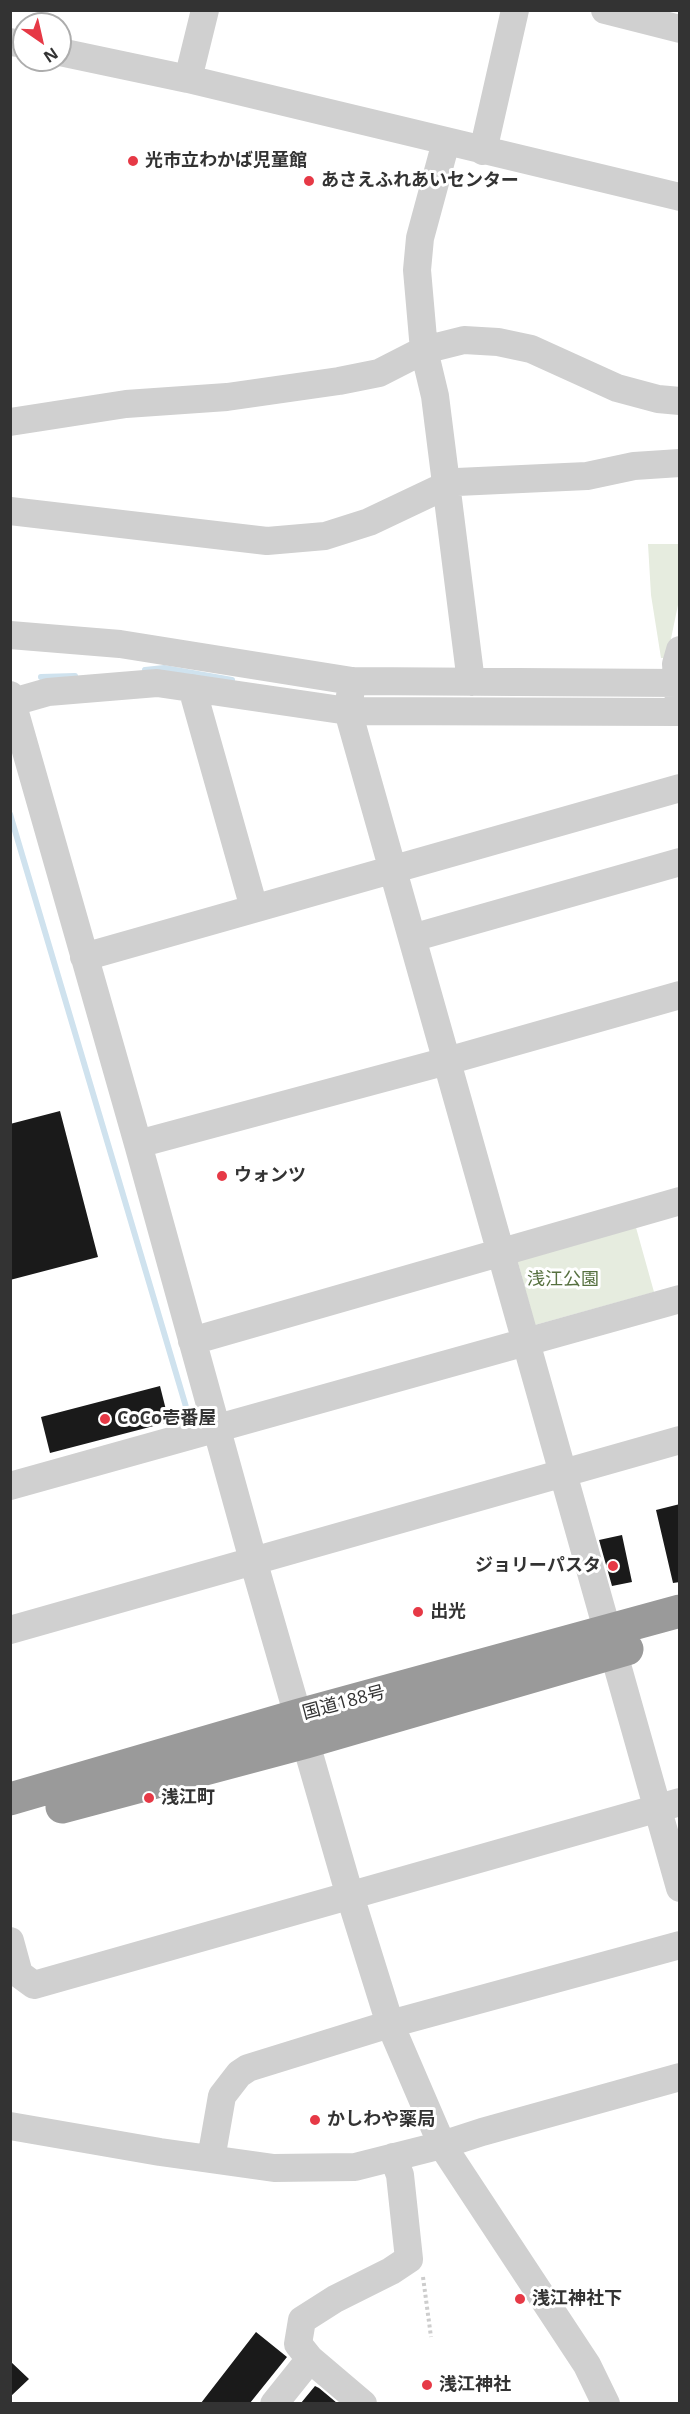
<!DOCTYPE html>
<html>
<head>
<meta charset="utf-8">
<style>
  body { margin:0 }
  #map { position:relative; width:690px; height:2414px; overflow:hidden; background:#fff; font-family:"Open Sans",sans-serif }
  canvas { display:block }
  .frame { position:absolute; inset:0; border:12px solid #333; pointer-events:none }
  .north { position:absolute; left:12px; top:12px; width:60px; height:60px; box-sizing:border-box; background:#fff; border:2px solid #adadad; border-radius:50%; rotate:146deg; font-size:16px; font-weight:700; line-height:24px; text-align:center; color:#333 }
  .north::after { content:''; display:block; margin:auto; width:21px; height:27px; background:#e63946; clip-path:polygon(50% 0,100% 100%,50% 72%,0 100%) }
</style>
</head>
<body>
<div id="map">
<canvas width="690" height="2414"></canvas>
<div class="frame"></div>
<div class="north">N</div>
</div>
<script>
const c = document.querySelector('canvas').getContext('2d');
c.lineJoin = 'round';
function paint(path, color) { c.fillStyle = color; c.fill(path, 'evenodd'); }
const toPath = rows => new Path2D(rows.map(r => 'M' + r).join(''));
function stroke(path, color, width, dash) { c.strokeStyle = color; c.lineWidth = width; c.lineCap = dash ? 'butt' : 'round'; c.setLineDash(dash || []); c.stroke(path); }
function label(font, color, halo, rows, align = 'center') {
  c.font = font + ' "Open Sans","Noto Sans JP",sans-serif'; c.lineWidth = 6; c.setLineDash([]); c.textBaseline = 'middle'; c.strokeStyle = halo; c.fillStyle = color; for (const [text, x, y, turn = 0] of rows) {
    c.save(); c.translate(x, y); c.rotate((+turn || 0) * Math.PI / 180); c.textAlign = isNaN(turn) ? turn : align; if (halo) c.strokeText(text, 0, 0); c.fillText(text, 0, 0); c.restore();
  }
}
const green = toPath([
  [648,544,679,544,679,600,667,658,661,658,651,595],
  [635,1224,654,1292,535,1325,516,1255]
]);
const stream = toPath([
  [145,670,164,668,232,680],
  [41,677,75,676],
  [10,814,192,1427]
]);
const building = toPath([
  [60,1111,98,1257,10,1280,10,1124],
  [160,1386,169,1422,50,1453,41,1417],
  [680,1504,680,1582,673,1583,656,1510],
  [622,1535,632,1582,612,1586,599,1540],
  [256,2332,287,2357,250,2403,201,2403],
  [10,2361,29,2379,10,2397],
  [315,2386,319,2388,337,2403,301,2403]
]);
const path = toPath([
  [423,2277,431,2337]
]);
const minor = toPath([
  [605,10,680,29],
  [10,42,24,44],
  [60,52,188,79,680,197],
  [188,79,205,10],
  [446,142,420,238,417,270,424,350,435,396,471,682],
  [483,151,515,10],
  [10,422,126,404,227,397,339,381,379,373,424,350,464,340,498,342,531,349,617,388,658,399,680,401],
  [10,511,267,541,325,536,369,522,445,486,457,482,587,476,634,466,680,463],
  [10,635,120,644,352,681,680,683],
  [352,681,348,711,680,1888],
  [192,688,254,908],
  [10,695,138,1144,253,1560,350,1896,390,2024,442,2145,587,2365,606,2404],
  [679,701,676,664,680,650],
  [13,702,48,692,157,683,348,711,680,712],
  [412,938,680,862],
  [84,957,680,788],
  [138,1144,447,1061,680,995],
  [192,1341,680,1201],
  [10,1486,680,1299],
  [10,1630,680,1440],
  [10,1941,19,1974,34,1985,680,1802],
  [10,2126,160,2152,274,2168,355,2167,442,2145,482,2132,680,2077],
  [211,2159,222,2096,239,2074,248,2068,390,2024,680,1945],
  [274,2404,310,2359],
  [363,2404,310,2359,298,2344,302,2320,335,2299,391,2271,409,2259,400,2175,393,2157]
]);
const highway = toPath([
  [10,1799,299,1715,680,1611],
  [62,1807,306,1742,627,1649]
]);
const markers = [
  [133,161,6,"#e63946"],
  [309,181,6,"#e63946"],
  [222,1176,6,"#e63946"],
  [105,1419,6,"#e63946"],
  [613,1566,6,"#e63946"],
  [418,1612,6,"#e63946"],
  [149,1798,6,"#e63946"],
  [315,2120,6,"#e63946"],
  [520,2299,6,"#e63946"],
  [427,2385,6,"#e63946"]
];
const poiNames = [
  ["光市立わかば児童館",145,161],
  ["あさえふれあいセンター",321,181],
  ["ウォンツ",234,1176],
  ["CoCo壱番屋",117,1419],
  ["ジョリーパスタ",601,1566,"right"],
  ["出光",430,1612],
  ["浅江町",161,1798],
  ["かしわや薬局",327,2120],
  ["浅江神社下",532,2299],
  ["浅江神社",439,2385]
];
const parkNames = [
  ["浅江公園",563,1280]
];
const streetNames = [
  ["国道188号",344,1703,-15]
];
paint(green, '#e6ecdf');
stroke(stream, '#cfe2ee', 6);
paint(building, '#1a1a1a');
stroke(path, '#cdcdcd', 4, [3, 3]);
stroke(minor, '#d0d0d0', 28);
stroke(highway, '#9a9a9a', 33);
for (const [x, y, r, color] of markers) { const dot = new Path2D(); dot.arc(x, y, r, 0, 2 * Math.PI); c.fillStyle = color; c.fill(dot); stroke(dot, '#fff', 2); }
label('bold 18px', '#333', '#fff', poiNames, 'left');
label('18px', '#56703f', '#fff', parkNames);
label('18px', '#333', '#fff', streetNames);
</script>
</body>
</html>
